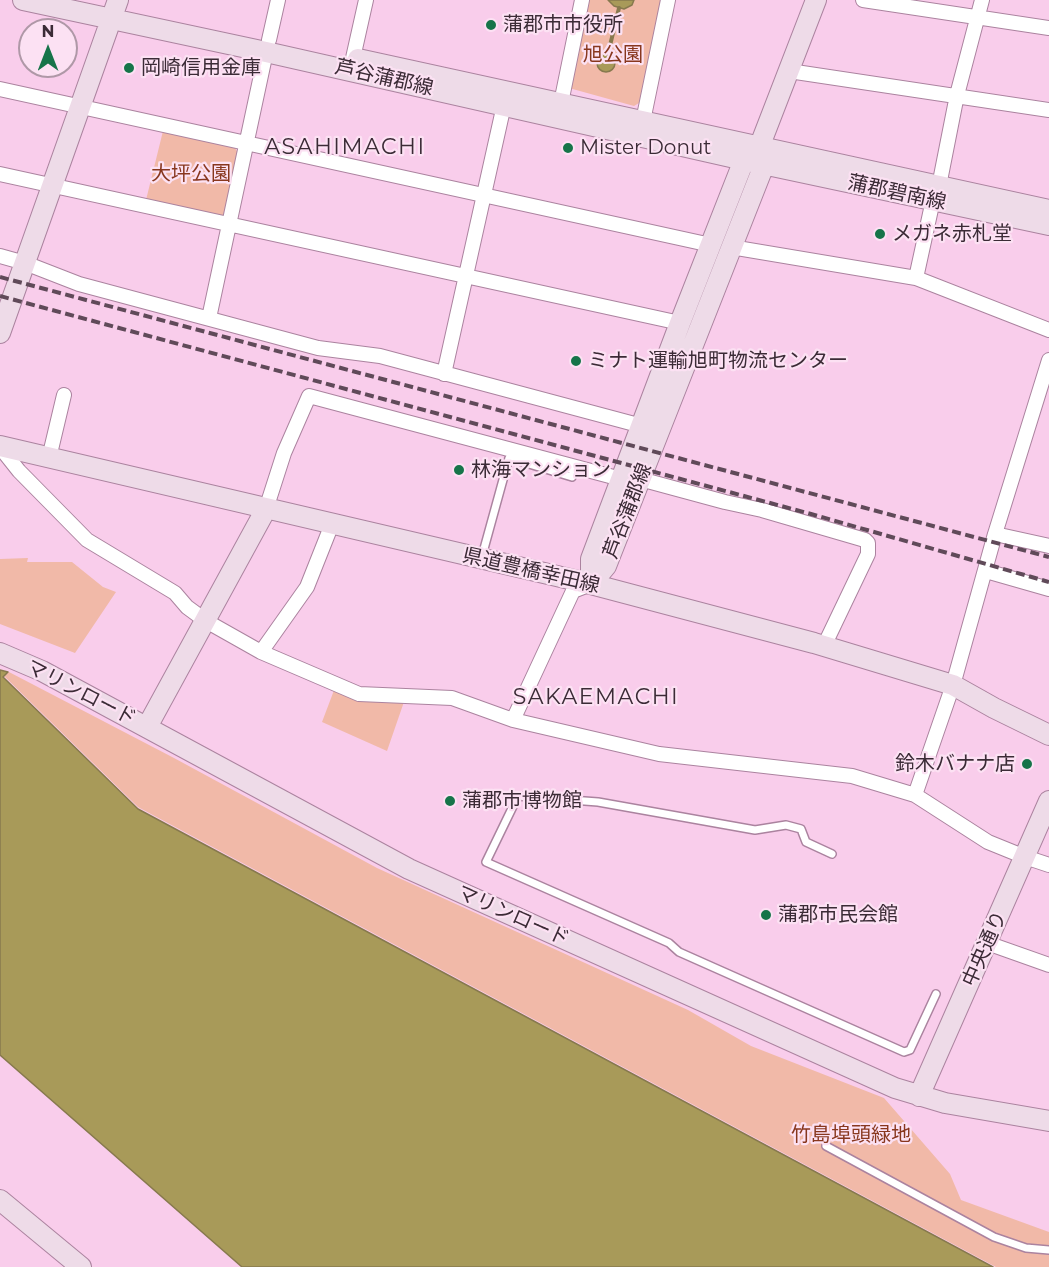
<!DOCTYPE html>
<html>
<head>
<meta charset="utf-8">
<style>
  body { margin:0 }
  #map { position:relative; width:1049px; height:1267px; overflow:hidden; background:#f9cdeb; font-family:Montserrat,sans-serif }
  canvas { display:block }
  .north { position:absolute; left:18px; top:18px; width:60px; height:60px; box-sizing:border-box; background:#fce1f3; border:2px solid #af98a7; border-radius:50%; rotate:0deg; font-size:16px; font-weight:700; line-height:24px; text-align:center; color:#3b2b36 }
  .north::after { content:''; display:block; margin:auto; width:21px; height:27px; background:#167449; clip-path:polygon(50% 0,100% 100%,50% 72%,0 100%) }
</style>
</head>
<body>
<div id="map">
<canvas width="1049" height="1267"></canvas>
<div class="north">N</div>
</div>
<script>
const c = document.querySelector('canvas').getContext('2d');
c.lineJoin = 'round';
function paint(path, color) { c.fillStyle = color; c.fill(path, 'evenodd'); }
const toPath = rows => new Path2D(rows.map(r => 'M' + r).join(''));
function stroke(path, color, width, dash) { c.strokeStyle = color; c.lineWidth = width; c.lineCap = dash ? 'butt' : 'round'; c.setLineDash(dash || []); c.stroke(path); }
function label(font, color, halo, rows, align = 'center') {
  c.font = font + ' Montserrat,"Noto Sans JP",sans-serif'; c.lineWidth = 4.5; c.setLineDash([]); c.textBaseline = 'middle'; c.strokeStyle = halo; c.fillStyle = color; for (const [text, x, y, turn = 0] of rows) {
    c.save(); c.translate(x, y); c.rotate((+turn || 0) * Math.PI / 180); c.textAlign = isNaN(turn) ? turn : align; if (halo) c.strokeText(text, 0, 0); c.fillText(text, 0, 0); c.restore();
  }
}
const green = toPath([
  [588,0,661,0,639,103,634,106,569,88],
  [163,131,235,148,238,153,228,218,146,200],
  [28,558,27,562,72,562,103,587,116,592,75,653,0,624,0,559],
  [9,672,174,758,377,868,688,1010,751,1046,884,1098,950,1174,961,1200,1049,1232,1049,1267,996,1267,138,807,4,676],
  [336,685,406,696,387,751,322,722]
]);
const water = toPath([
  [608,0,634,0,632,5,624,9,614,6,608,0],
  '597 63a9 9 0 1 1 18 0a9 9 0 1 1-18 0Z',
  [0,670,8,672,3,677,138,809,993,1267,242,1267,0,1055,0,670]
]);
const stream = toPath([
  [608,54,619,8]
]);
const lane = toPath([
  [482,556,509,458,572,477,575,466],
  [832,854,806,842,801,829,786,825,755,830,598,802,518,796,486,862,669,943,679,952,904,1052,910,1050,936,994],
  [826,1146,994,1237,1026,1248,1049,1250]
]);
const street = toPath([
  [863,0,1049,28],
  [269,40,278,0],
  [353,58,366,0],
  [789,71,1049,110],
  [0,89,711,245],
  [561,103,582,0],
  [643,121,668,0],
  [0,174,680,323],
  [939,186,957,95,982,0],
  [731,247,916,278,1049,330],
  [0,256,25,263,79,284,318,348,380,356,642,426],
  [916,278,933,200],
  [209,318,266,52],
  [444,374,504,105],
  [0,447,19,471,87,540,175,593,187,607,206,621,261,652,359,694,452,698,513,720,659,754,852,776,915,795,988,842,1025,857,1049,865],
  [49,458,64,395],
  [640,479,725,502,762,510,865,540,868,543,868,554,824,646],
  [266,509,284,453,309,396,621,479],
  [995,534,1049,546],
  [986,571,1049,589],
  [261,652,307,587,332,524],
  [513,720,573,591,591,584],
  [915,795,953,685,995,534,1049,360],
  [987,943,1049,965]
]);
const secondary = toPath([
  [23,0,266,52,744,160,1049,225],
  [358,59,1049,210],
  [0,333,118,0],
  [0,446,591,584,814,643,953,685,994,708,1049,735],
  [591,584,591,559,680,323,744,160,760,145,816,0],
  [591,584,606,566,764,165,762,154],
  [0,653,42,671,409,869,895,1088,945,1103,1049,1121],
  [147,727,266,509],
  [919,1096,1049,801],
  [0,1200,81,1267]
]);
const rail = toPath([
  [0,277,1049,557],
  [0,296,811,514,1049,582]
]);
const markers = [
  [491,25,6,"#167449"],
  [129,68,6,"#167449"],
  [568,148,6,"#167449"],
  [880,234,6,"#167449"],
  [576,361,6,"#167449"],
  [459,470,6,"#167449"],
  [1027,764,6,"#167449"],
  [450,801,6,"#167449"],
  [766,915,6,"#167449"]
];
const poiNames = [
  ["蒲郡市市役所",503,25],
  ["岡崎信用金庫",141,68],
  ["Mister Donut",580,148],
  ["メガネ赤札堂",892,234],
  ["ミナト運輸旭町物流センター",588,361],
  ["林海マンション",471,470],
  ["鈴木バナナ店",1015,764,"right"],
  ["蒲郡市博物館",462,801],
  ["蒲郡市民会館",778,915]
];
const parkNames = [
  ["旭公園",613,55],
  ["大坪公園",191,174],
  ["竹島埠頭緑地",851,1135]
];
const streetNames = [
  ["芦谷蒲郡線",384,78,13],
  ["蒲郡碧南線",897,193,12],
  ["芦谷蒲郡線",628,511,-69],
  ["県道豊橋幸田線",531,571,13],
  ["マリンロード",81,693,27],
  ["マリンロード",513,916,24],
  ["中央通り",985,949,-66]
];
const quarterNames = [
  ["ASAHIMACHI",345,148],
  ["SAKAEMACHI",596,698]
];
paint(green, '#f1b9a8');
paint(water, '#a89a59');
stroke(water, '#87794e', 1.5);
stroke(stream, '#87794e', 4);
stroke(lane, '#ab839f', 10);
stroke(street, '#ab839f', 16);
stroke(secondary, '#ab839f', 22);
stroke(lane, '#fff', 7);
stroke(street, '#fff', 14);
stroke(secondary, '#eedbe8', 20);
stroke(rail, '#604a59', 4, [9, 4.5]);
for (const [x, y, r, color] of markers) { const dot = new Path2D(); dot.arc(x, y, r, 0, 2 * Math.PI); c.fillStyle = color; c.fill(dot); stroke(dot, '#fce1f3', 2); }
label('20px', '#3b2b36', '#fce1f3', poiNames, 'left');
label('20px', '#88371e', '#fce1f3', parkNames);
label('20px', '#3b2b36', '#fce1f3', streetNames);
c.letterSpacing = '1.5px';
label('22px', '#3b2b36', '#fce1f3', quarterNames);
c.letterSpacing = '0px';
</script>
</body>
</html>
